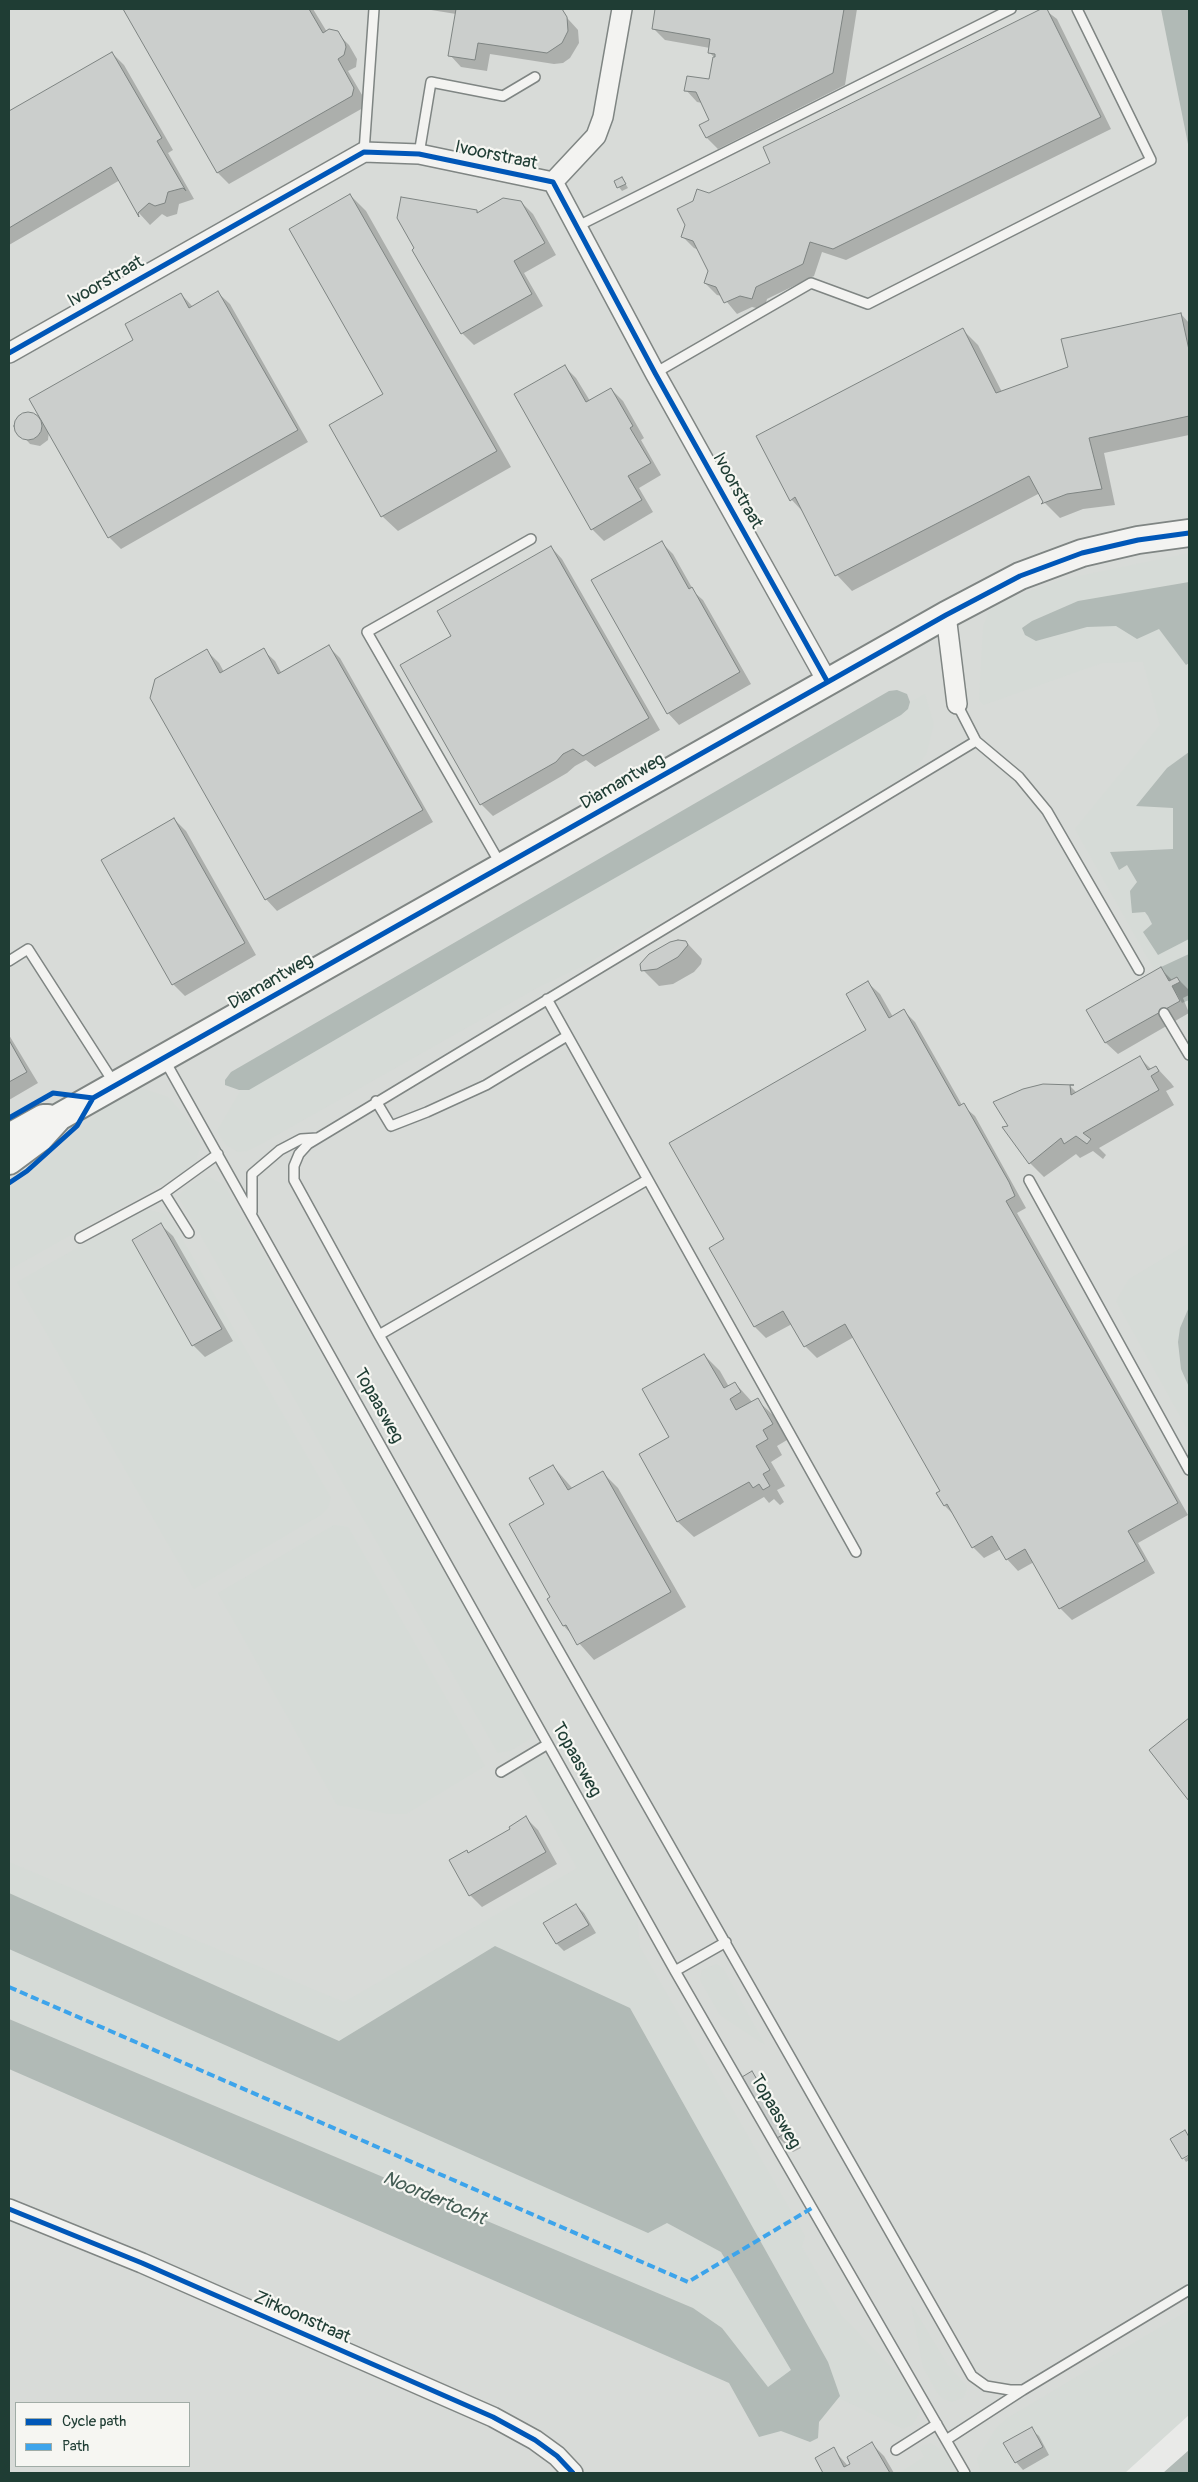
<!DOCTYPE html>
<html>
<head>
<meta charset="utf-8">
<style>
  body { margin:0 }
  #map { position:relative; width:1198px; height:2482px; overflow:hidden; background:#e9eae8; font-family:Pangolin,sans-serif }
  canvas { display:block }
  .frame { position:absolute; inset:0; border:10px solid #1f3d34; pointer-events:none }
  .legend { position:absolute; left:15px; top:2402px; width:175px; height:65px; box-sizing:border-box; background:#f6f6f2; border:1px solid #a0aca6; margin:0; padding:6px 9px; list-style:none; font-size:15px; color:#1f3d34 }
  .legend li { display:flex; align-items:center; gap:10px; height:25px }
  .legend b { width:25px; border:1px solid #a0aca6 }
</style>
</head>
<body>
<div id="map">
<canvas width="1198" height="2482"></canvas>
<div class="frame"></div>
<ul class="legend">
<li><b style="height:6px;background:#0057b8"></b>Cycle path</li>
<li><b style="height:6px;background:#3da4eb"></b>Path</li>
</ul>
</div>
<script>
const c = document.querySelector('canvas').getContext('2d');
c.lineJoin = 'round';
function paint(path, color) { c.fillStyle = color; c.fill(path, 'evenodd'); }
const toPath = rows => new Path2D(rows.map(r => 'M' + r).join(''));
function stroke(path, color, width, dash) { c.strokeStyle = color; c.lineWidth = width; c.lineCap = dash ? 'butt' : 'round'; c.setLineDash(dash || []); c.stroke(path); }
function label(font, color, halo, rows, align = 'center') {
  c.font = font + ' Pangolin,sans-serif'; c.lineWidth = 4.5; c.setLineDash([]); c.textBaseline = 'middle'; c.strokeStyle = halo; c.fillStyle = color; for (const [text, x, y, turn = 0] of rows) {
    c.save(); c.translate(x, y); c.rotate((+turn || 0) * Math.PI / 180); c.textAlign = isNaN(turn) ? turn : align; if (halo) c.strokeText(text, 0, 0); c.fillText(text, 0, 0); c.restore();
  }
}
const built = toPath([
  [9,9,1189,9,1189,2412,1116,2473,9,2473],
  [16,2403,189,2403,189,2466,16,2466]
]);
const green = toPath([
  [1189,553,1189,582,1078,601,1032,621,1022,628,1036,641,1087,627,1116,626,1137,638,1159,629,1185,664,1189,663,1189,703,1187,704,1189,708,1189,752,1167,768,1136,806,1173,808,1173,849,1111,852,1119,870,1127,865,1137,882,1132,912,1145,912,1148,916,1152,924,1144,930,1158,955,1189,939,1189,954,1155,971,1075,829,1160,725,1143,662,1102,663,984,705,979,700,983,627,989,612,997,603,1060,580],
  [925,694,934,725,927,753,908,777,581,967,539,987,263,1143,247,1151,238,1152,226,1145,217,1131,241,1090,249,1090,522,931,901,715,908,709,910,702],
  [1189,1000,1189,1031,1174,1004,1180,1001,1182,1003],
  [141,1088,168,1097,186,1118,201,1144,196,1162,179,1174,9,1270,9,1190,55,1155,104,1108],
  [209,1177,224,1185,534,1730,530,1739,510,1751,498,1753,178,1196,193,1182],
  [149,1210,165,1214,174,1225,331,1498,329,1506,321,1515,194,1589,17,1282,142,1211],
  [1189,1243,1189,1307,1180,1328,1178,1342,1179,1356,1189,1387,1189,1432,1116,1301,1129,1279],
  [334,1525,348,1527,485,1766,406,1814,388,1814,337,1805,218,1593],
  [541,1756,550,1759,636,1910,640,1947,805,2236,802,2247,841,2315,904,2381,917,2405,919,2414,912,2425,903,2429,839,2398,828,2362,630,2008,495,1946,339,2041,9,1893,9,1862,344,2002,577,1868,520,1768],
  [9,1949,648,2233,667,2223,721,2252,791,2370,768,2387,722,2328,693,2308,9,2019],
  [716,1964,723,1968,765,2045,720,2015,700,1980,702,1970],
  [911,2304,947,2364,967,2387,964,2398,952,2402,944,2399,938,2394,923,2367],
  [1189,2310,1189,2415,1125,2473,981,2473,977,2459,997,2427,1009,2417],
  [930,2443,945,2452,957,2473,900,2473,924,2457,919,2447]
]);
const water = toPath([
  [1161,9,1189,9,1189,149],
  [1189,582,1189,663,1186,665,1159,629,1137,639,1116,626,1087,627,1036,641,1025,635,1022,628,1032,621,1078,601],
  [897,690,907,694,910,702,908,709,901,715,522,931,249,1090,239,1090,225,1085,225,1080,231,1072,889,691],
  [1189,752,1189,939,1158,955,1143,932,1152,924,1148,916,1145,912,1132,913,1130,891,1137,882,1127,865,1119,870,1110,852,1173,849,1173,808,1136,806,1167,768],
  [1189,954,1189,1000,1182,1003,1172,986,1180,982,1177,977,1169,981,1161,967],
  [1189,1307,1189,1387,1181,1369,1178,1342,1180,1328],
  [9,1893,339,2041,495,1946,630,2008,828,2362,840,2396,819,2422,818,2438,810,2442,781,2431,759,2437,729,2383,9,2069,9,2019,693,2308,722,2328,768,2387,791,2370,721,2252,667,2223,648,2233,9,1949],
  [1189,2450,1189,2473,1163,2473]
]);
const shadow = toPath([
  [125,9,313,9,327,32,337,33,349,45,357,59,356,67,348,71,365,100,363,108,229,184,218,173],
  [425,9,559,9,578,30,579,43,570,58,563,63,554,64,490,54,487,71,461,67,450,55,456,14],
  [656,9,857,9,845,85,718,149,707,138,701,125,711,120,702,103,697,102,686,90,710,81,714,57,709,52,710,48,665,40,653,28],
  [1044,9,1057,19,1111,129,846,260,822,252,814,276,767,299,764,310,752,307,737,314,722,296,717,295,705,283,709,271,699,250,694,248,682,236,709,194,772,163,764,147],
  [112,53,124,65,173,150,168,153,194,199,179,204,177,214,167,217,162,214,150,225,139,213,120,180,9,245,9,112],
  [622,178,628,188,622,191,615,182],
  [350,195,366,211,511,467,398,531,382,516,385,394],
  [521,202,533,214,556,255,524,273,543,306,474,345,462,333,477,211,479,213],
  [218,293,230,304,308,442,121,549,109,537,49,431,48,440,40,446,30,444,16,428,18,419,26,414,35,415,44,423,135,340,181,294,193,307],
  [1181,314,1189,323,1189,435,1104,453,1115,505,1083,509,1060,518,1044,502,1040,493,852,591,837,575,804,513,791,499,963,330,978,345,1002,392,1069,368],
  [565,367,576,378,590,401,611,389,623,401,644,438,641,440,661,475,639,488,653,512,604,541,592,529],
  [661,542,673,554,695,593,703,600,751,684,679,725,668,713],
  [551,547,562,559,660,730,595,767,586,760,575,766,567,773,493,816,481,804,453,636],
  [329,647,340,658,433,822,277,911,266,899,207,651,219,663,224,672,263,650,275,661,282,674],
  [174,819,186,831,256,955,185,996,173,984],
  [687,943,702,959,701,964,694,972,673,984,659,986,643,970],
  [1161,969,1173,981,1177,978,1189,990,1189,995,1183,998,1189,1013,1118,1054,1106,1043,1088,1010],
  [868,983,880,994,893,1017,904,1011,915,1022,962,1105,975,1116,1026,1208,1017,1213,1188,1515,1138,1543,1155,1573,1072,1620,1060,1608,1034,1562,1018,1571,1007,1559,1001,1549,984,1558,973,1547,955,1516,945,1506,938,1493,941,1491,854,1337,817,1358,805,1346,792,1324,766,1338,755,1327,725,1240,868,1031],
  [9,1035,38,1083,9,1100],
  [1140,1058,1152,1070,1156,1067,1171,1083,1174,1087,1166,1091,1174,1105,1099,1148,1106,1155,1103,1159,1093,1151,1080,1158,1076,1154,1044,1177,1029,1162,1070,1086,1077,1093],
  [161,1225,173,1236,233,1341,205,1357,193,1345],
  [704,1355,720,1371,729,1387,735,1383,753,1403,757,1400,773,1415,787,1440,777,1446,782,1455,771,1462,785,1486,777,1490,784,1502,780,1505,774,1499,769,1503,764,1497,694,1537,678,1522,640,1454,671,1438],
  [553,1466,573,1489,602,1472,618,1488,686,1607,594,1660,564,1626,552,1597,545,1505],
  [1189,1720,1189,1799,1151,1751],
  [526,1818,538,1830,557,1864,482,1907,470,1895,469,1854,512,1830],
  [576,1905,584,1913,596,1933,564,1951,557,1944,545,1923],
  [752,2073,768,2089,787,2123,785,2125,793,2133,801,2148,793,2152,778,2137],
  [1189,2156,1189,2160,1186,2162,1184,2159],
  [1031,2429,1039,2436,1049,2455,1023,2470,1016,2462],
  [872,2444,884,2456,894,2473,824,2473,816,2459,833,2449,848,2466]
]);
const building = toPath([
  [123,9,309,9,323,33,329,29,338,31,345,43,346,47,344,55,338,59,354,88,352,96,217,173,123,9],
  [456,9,562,9,567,17,568,31,562,43,547,53,478,43,475,60,448,56,456,9],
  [655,9,844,9,833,73,706,138,699,125,709,120,696,92,684,91,687,76,709,79,713,57,715,57,715,54,708,53,710,39,652,29,655,9],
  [1041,9,1047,9,1101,117,833,249,810,242,803,264,756,287,752,299,740,296,724,303,716,287,704,283,708,271,693,241,681,237,685,225,677,209,693,201,697,189,709,193,770,163,763,147,1041,9],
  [112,52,162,138,157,141,186,191,183,188,168,192,165,203,155,206,149,203,138,213,139,217,111,167,9,228,9,111,112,52],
  [622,177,626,184,617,188,614,181,622,177],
  [350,194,497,451,381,517,329,425,383,394,289,229,350,194],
  [401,197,477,210,477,213,503,198,521,201,545,243,514,261,532,294,461,334,412,250,414,248,397,218,401,197],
  [218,291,298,430,108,538,29,399,133,340,125,324,181,293,189,308,218,291],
  [1181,313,1189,350,1189,416,1089,438,1102,489,1067,494,1041,504,1043,502,1029,476,835,576,795,497,790,501,756,436,963,328,996,393,1068,367,1061,339,1181,313],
  [565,365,586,402,611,388,633,426,630,428,651,463,628,476,642,500,591,530,514,394,565,365],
  '14 426a14 14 0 1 1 28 0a14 14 0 1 1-28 0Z',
  [662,541,689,589,692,587,740,672,667,714,591,580,662,541],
  [551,546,649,718,583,756,573,749,563,754,556,762,480,805,400,665,451,636,437,611,551,546],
  [329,645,423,810,265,900,150,698,155,679,207,649,220,673,264,648,278,674,329,645],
  [174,818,245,943,172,985,101,860,174,818],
  [678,940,686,941,688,945,678,957,657,969,641,971,640,964,649,954,670,942,678,940],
  [1161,967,1169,981,1177,977,1180,982,1172,986,1180,1001,1105,1043,1086,1010,1161,967],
  [868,981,889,1018,904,1009,959,1106,964,1103,1009,1182,1015,1196,1006,1201,1178,1503,1128,1531,1145,1561,1059,1609,1025,1549,1006,1560,992,1536,972,1548,947,1504,944,1506,936,1493,940,1491,845,1324,804,1347,783,1311,754,1327,709,1248,724,1239,669,1143,866,1030,846,994,868,981],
  [9,1040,27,1072,9,1082,9,1040],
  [1140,1056,1148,1070,1156,1066,1159,1071,1151,1076,1159,1090,1083,1133,1091,1139,1087,1144,1076,1136,1064,1144,1061,1138,1029,1164,1002,1127,1008,1126,993,1102,1023,1089,1043,1084,1074,1085,1070,1085,1071,1095,1140,1056],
  [161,1223,222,1329,192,1346,132,1240,161,1223],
  [704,1354,724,1388,735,1382,741,1392,730,1399,736,1410,758,1398,773,1424,763,1430,768,1439,756,1446,770,1470,763,1474,770,1486,763,1490,759,1484,753,1488,749,1482,677,1522,639,1454,669,1437,642,1389,704,1354],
  [553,1465,568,1490,603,1471,671,1592,577,1645,566,1625,563,1626,547,1599,550,1597,509,1524,544,1504,529,1478,553,1465],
  [1189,1718,1189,1801,1149,1750,1189,1718],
  [526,1816,546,1852,469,1896,449,1860,467,1850,468,1853,510,1829,509,1827,526,1816],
  [576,1904,589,1925,556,1944,543,1923,576,1904],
  [752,2071,773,2107,769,2109,774,2118,777,2117,774,2110,787,2132,777,2138,742,2077,752,2071],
  [1185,2130,1189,2137,1189,2155,1182,2159,1170,2139,1185,2130],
  [1032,2427,1043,2447,1015,2463,1003,2443,1032,2427],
  [872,2442,890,2473,823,2473,815,2458,834,2447,844,2467,850,2464,847,2457,872,2442]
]);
const lane = toPath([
  [364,152,374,9],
  [419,154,431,82,503,96,535,77],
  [576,227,1011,9],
  [655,373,811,283,868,304,1151,160,1077,9],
  [957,704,976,741,1019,777,1047,811,1139,970],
  [976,741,308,1144,299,1154,294,1166,294,1180,379,1335,972,2376,986,2386,1010,2390,1023,2390,1189,2290],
  [501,865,367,632,531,539],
  [9,961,28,949,114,1083],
  [547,999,856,1552],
  [1164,1013,1189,1055],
  [164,1059,675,1971,965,2473],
  [376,1101,391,1126,427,1112,486,1085,567,1036],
  [1029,1180,1189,1470],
  [252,1212,252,1174,280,1150,301,1139,317,1138],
  [189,1233,164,1193,218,1154],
  [80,1238,164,1193],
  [379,1335,647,1180],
  [501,1772,548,1744],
  [675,1971,726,1942],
  [946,2440,1023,2390],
  [896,2450,937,2424]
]);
const street = toPath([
  [553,182,655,373,827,681],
  [553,182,596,136,603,117,622,9],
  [9,353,364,152,419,154,553,182],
  [946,615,957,704],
  [9,2209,142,2263,493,2417,535,2440,557,2456,573,2473]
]);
const secondary = toPath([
  [9,1137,43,1118,48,1118],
  [9,1161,40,1138,59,1117,946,615,1020,576,1082,553,1138,540,1189,533]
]);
const quiet = toPath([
  [9,1987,688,2282,812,2208]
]);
const cycleway = toPath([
  [9,353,364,152,419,154,553,182,655,373,827,681],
  [9,1118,53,1093,93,1098],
  [9,1183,27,1171,77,1126,93,1098,946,615,1020,576,1082,553,1138,540,1189,533],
  [9,2209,142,2263,493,2417,535,2440,557,2456,573,2473]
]);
const streetNames = [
  ["Ivoorstraat",496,156,12],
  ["Ivoorstraat",106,282,-30],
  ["Ivoorstraat",737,491,61],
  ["Diamantweg",623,782,-30],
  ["Diamantweg",271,982,-30],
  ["Topaasweg",378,1406,61],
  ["Topaasweg",576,1760,61],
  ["Topaasweg",775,2112,60],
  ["Zirkoonstraat",302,2318,24]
];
const waterNames = [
  ["Noordertocht",434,2199,23]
];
paint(built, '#d8dbd8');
paint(green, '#d6dbd7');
paint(water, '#b1bab6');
paint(shadow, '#0003');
paint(building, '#cbcecc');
stroke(building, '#7f8583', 1);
stroke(lane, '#7f8583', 12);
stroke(street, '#7f8583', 22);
stroke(secondary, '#7f8583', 30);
stroke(lane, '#f3f3f1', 9);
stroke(street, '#f3f3f1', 19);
stroke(secondary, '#f3f3f1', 26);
stroke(quiet, '#3da4eb', 4, [8, 4]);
stroke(cycleway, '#0057b8', 5);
label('18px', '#1f3d34', '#f6f6f2', streetNames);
label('italic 19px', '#445c54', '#f6f6f2', waterNames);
</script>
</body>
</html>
